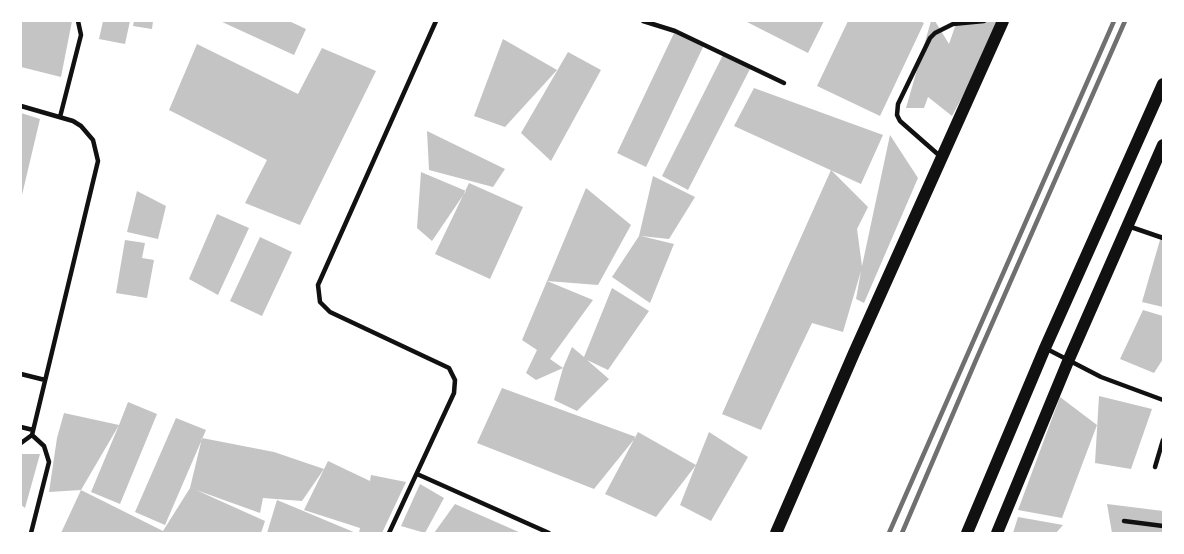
<!DOCTYPE html>
<html>
<head>
<meta charset="utf-8">
<style>
  body { margin:0 }
  #map { position:relative; width:1184px; height:554px; overflow:hidden; background:#fff; font-family:"Roboto Condensed",sans-serif }
  canvas { display:block }
  .frame { position:absolute; inset:0; border:22px solid #fff; pointer-events:none }
</style>
</head>
<body>
<div id="map">
<canvas width="1184" height="554"></canvas>
<div class="frame"></div>
</div>
<script>
const c = document.querySelector('canvas').getContext('2d');
c.lineJoin = 'round';
function paint(path, color) { c.fillStyle = color; c.fill(path, 'evenodd'); }
const toPath = rows => new Path2D(rows.map(r => 'M' + r).join(''));
function stroke(path, color, width, dash) { c.strokeStyle = color; c.lineWidth = width; c.lineCap = dash ? 'butt' : 'round'; c.setLineDash(dash || []); c.stroke(path); }
const building = toPath([
  [21,21,72,21,61,77,21,67],
  [103,21,130,21,125,44,99,39],
  [134,21,153,21,152,29,133,26],
  [220,21,289,21,306,29,294,55],
  [745,21,824,21,808,53],
  [848,21,919,21,924,23,880,116,817,86],
  [931,21,935,21,949,44,957,21,1003,21,952,116,928,97,924,108,906,108],
  [675,31,704,45,646,167,617,153],
  [503,39,557,70,505,127,474,116],
  [197,44,298,94,322,48,376,71,300,225,245,203,267,160,169,110],
  [568,52,601,70,551,161,521,133],
  [724,53,751,67,688,190,662,176],
  [754,88,883,135,861,184,734,126],
  [21,113,40,119,22,195,21,195],
  [427,131,505,169,493,187,429,170],
  [890,135,918,178,864,303,856,299,861,271,843,332,812,323,761,430,722,414,831,170,868,207,857,229,862,266],
  [421,172,466,191,432,241,417,228],
  [653,176,695,197,669,239,641,236,674,244,650,303,612,277,639,236],
  [469,183,523,207,490,279,435,254],
  [586,188,631,225,598,285,547,281],
  [137,191,166,206,158,239,127,232],
  [217,214,249,228,218,295,189,279],
  [1162,233,1163,233,1163,307,1142,302],
  [260,237,292,252,262,316,230,301],
  [125,240,145,243,142,258,154,260,147,298,116,293],
  [547,281,593,300,550,359,563,368,536,380,526,373,537,350,522,340],
  [612,288,649,311,608,370,587,360,609,379,577,411,554,400,563,368,572,347,584,357],
  [1143,310,1163,316,1163,359,1154,373,1120,359],
  [502,388,636,437,594,489,477,443],
  [1099,396,1152,409,1131,469,1095,463],
  [1060,397,1097,425,1062,518,1018,510],
  [128,402,157,414,120,504,91,492,119,425,81,490,49,492,57,438,64,413,119,425],
  [176,418,206,430,165,525,135,512],
  [638,432,696,465,656,517,605,494],
  [709,432,748,457,711,521,680,505],
  [202,438,274,452,324,469,302,501,263,498,260,513,196,490,265,521,261,533,61,533,81,490,163,531,190,488],
  [21,454,40,454,25,508,21,505],
  [328,461,370,481,371,475,406,482,382,533,359,533,360,528,304,510],
  [420,484,444,498,425,533,401,526],
  [277,500,356,533,267,533],
  [455,504,521,533,434,533],
  [1107,504,1163,511,1163,533,1112,533],
  [1018,517,1063,525,1056,533,1013,533]
]);
const service = toPath([
  [643,21,675,31,784,83],
  [21,106,73,121,81,126,93,140,98,161,32,435,21,443],
  [60,117,81,35,78,21],
  [941,157,900,121,897,115,898,104,930,38,935,33,953,24,984,21],
  [1128,226,1163,238],
  [1045,348,1101,377,1163,400],
  [21,374,45,380],
  [21,427,33,430],
  [1155,467,1163,440],
  [417,474,549,533],
  [1124,521,1163,526],
  [31,533,49,462,44,446,32,435],
  [389,533,454,393,455,380,449,368,330,312,320,302,318,285,436,21]
]);
const secondary = toPath([
  [776,533,854,353,1003,21],
  [967,533,1045,348,1163,84],
  [997,533,1069,359,1163,145]
]);
const rail = toPath([
  [889,533,1114,21],
  [902,533,976,360,1125,21]
]);
paint(building, '#c4c4c4');
stroke(service, '#111', 4.5);
stroke(secondary, '#111', 12);
stroke(rail, '#707070', 4.5);
</script>
</body>
</html>
